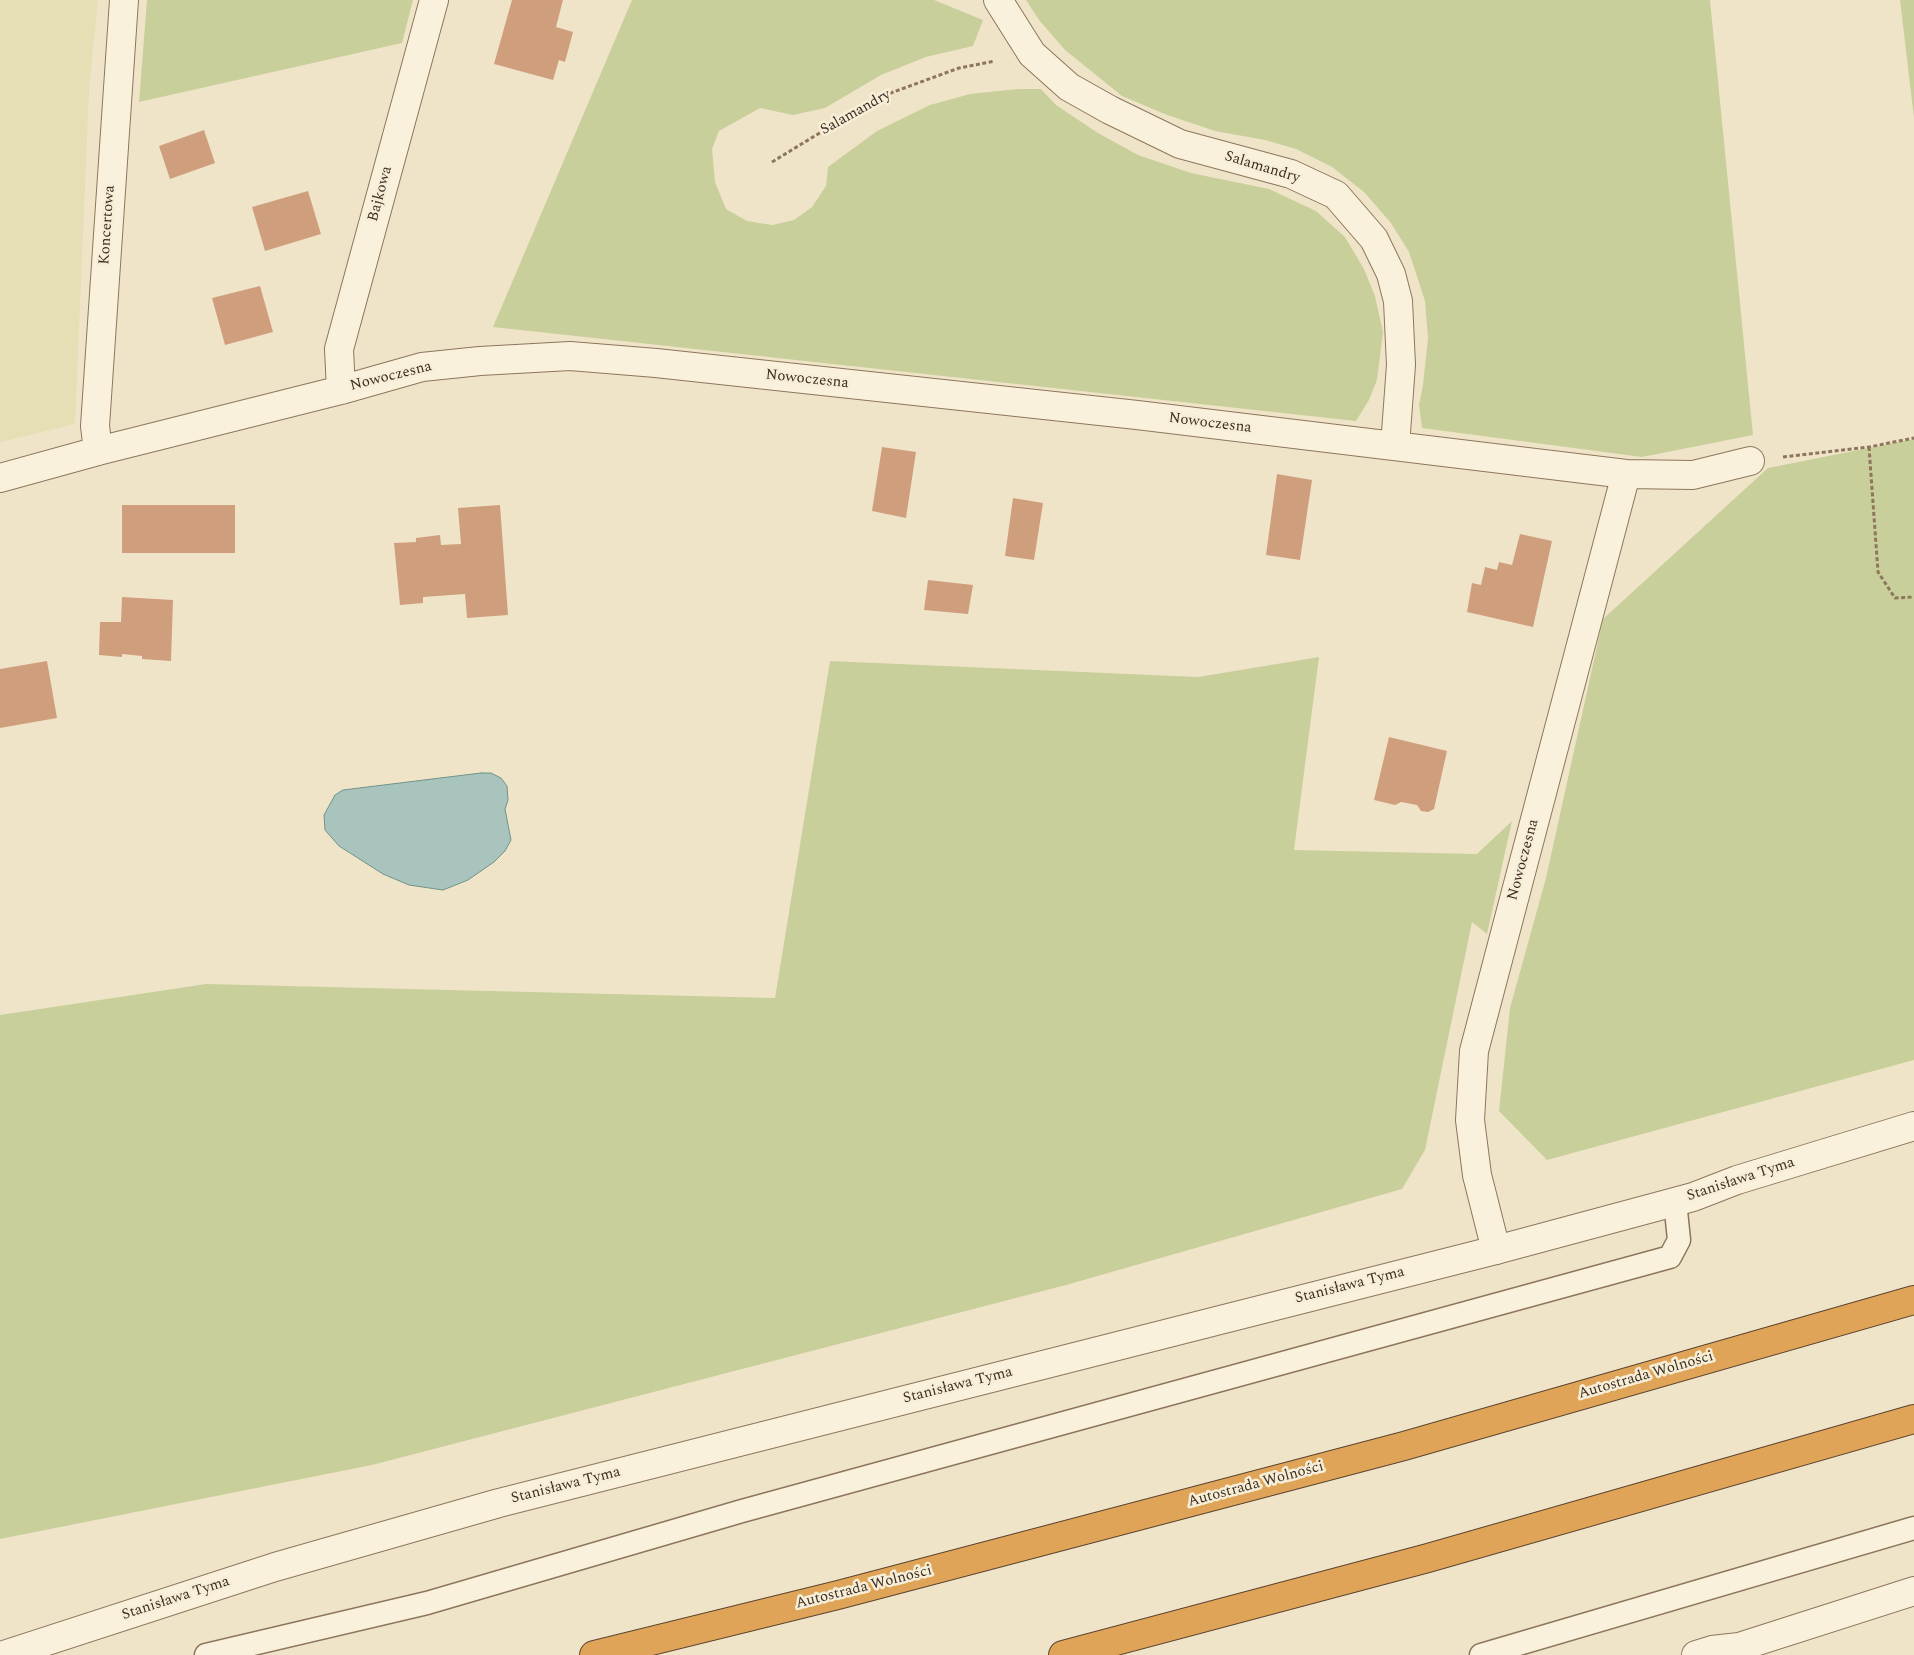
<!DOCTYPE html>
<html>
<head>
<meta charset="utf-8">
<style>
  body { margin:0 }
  canvas { display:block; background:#f0e4c8 }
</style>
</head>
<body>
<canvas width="1914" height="1655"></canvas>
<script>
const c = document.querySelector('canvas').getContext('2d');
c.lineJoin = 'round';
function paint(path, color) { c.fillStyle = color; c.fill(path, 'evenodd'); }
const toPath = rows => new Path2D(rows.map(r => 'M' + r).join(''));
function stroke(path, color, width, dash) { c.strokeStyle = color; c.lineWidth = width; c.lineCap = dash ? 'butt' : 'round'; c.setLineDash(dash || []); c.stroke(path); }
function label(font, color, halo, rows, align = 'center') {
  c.font = font + ' Spectral,serif'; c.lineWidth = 5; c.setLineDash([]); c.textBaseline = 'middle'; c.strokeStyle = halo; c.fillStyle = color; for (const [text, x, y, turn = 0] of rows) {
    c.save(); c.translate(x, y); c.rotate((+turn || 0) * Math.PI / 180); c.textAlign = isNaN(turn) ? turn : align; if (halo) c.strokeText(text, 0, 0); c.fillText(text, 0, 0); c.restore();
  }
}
const farmland = toPath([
  [0,0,98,0,89,90,75,424,0,442]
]);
const green = toPath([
  [147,0,413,0,402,43,139,102],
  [632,0,934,0,983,20,973,46,926,57,881,75,825,108,793,115,760,108,719,131,712,149,715,182,726,209,747,221,772,225,794,220,812,207,826,186,828,167,877,131,930,105,970,94,1018,89,1041,89,1056,105,1098,133,1138,155,1191,173,1269,189,1316,211,1345,237,1364,269,1375,296,1383,332,1377,380,1369,400,1356,421,493,327],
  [1026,0,1710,0,1753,435,1642,457,1422,428,1419,405,1423,385,1428,338,1425,301,1409,252,1391,223,1364,192,1332,167,1296,149,1265,140,1215,131,1167,115,1122,96,1065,50,1039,20],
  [1900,0,1914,0,1914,118],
  [1914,439,1914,1060,1547,1160,1499,1111,1510,1008,1546,878,1603,619,1768,468],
  [1319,657,1294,850,1477,854,1512,821,1487,934,1472,922,1425,1150,1402,1189,1066,1285,372,1465,0,1539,0,1015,206,984,775,998,830,661,1198,677]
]);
const water = toPath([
  [481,773,491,773,501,778,507,786,508,800,505,809,511,840,505,851,494,862,468,880,443,890,409,885,383,874,339,846,325,830,324,815,335,795,343,790,481,773]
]);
const building = toPath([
  [512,0,563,0,556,27,573,32,565,62,559,60,553,80,494,64],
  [204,130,215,163,170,179,159,146],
  [308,191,321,234,265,251,252,207],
  [260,286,273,332,225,345,212,298],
  [882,447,916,452,906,518,872,511],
  [1277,474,1312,480,1300,560,1266,555],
  [1013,498,1043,503,1034,560,1005,556],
  [122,505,235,505,235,553,122,553],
  [500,505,508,615,467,618,465,594,423,597,423,603,400,605,394,543,416,542,416,538,440,535,441,545,461,544,458,508],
  [1520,534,1552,541,1533,627,1467,612,1472,583,1481,585,1485,567,1497,570,1499,562,1512,565],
  [928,580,973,585,968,614,924,610],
  [122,597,173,600,171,661,142,659,142,656,122,654,122,657,99,655,100,622,121,622],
  [47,661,57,718,0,728,0,669],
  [1389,737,1447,751,1434,809,1428,812,1421,811,1417,805,1401,802,1395,805,1374,800]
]);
const path = toPath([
  [772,162,877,98,959,68,995,61],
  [1869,447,1878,572,1895,598,1914,597],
  [1783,457,1869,447,1914,438]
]);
const service = toPath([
  [206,1655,427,1603,742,1511,1670,1257,1679,1240,1675,1201],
  [1481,1655,1914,1528]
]);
const minor = toPath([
  [998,0,1032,54,1069,87,1110,110,1180,144,1291,174,1336,195,1374,239,1391,274,1398,301,1401,365,1395,446],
  [341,390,339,349,434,0],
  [98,451,95,426,124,0],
  [0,478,98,451,341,390,422,367,480,361,570,356,656,363,1137,415,1626,474,1693,475,1750,461],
  [1496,1250,1477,1175,1470,1120,1474,1051,1626,474],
  [1696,1655,1712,1650,1739,1647,1914,1591]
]);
const tertiary = toPath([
  [4,1655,275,1567,499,1503,1496,1250,1693,1197,1737,1180,1914,1126]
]);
const motorway = toPath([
  [594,1655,838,1595,1404,1446,1914,1300],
  [1063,1655,1428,1558,1914,1419]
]);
const streetNames = [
  ["Salamandry",856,113,-29],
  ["Salamandry",1262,168,17],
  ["Bajkowa",381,194,-75],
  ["Koncertowa",108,225,-86],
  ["Nowoczesna",391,377,-14],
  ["Nowoczesna",807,380,6],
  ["Nowoczesna",1210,424,7],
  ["Nowoczesna",1524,860,-75],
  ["Stanisława Tyma",1741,1180,-18],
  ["Stanisława Tyma",1350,1286,-14],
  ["Autostrada Wolności",1646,1376,-16],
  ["Stanisława Tyma",958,1386,-14],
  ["Autostrada Wolności",1256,1485,-15],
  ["Stanisława Tyma",566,1486,-14],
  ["Autostrada Wolności",864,1588,-14],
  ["Stanisława Tyma",176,1599,-18]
];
paint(farmland, '#e6deb5');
paint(green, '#c9cf9b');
paint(water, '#a9c4bc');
stroke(water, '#6f938a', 1);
paint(building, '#cf9f7d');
stroke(service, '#8d765c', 25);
stroke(minor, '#8d765c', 30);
stroke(tertiary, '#8d765c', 30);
stroke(motorway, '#5b4430', 30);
stroke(path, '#8d765c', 3, [4, 2.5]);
stroke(service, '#faf1dc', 22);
stroke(minor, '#faf1dc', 28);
stroke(tertiary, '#faf1dc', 28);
stroke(motorway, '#e0a458', 28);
label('15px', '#3d2e20', '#f7eed8', streetNames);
</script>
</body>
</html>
